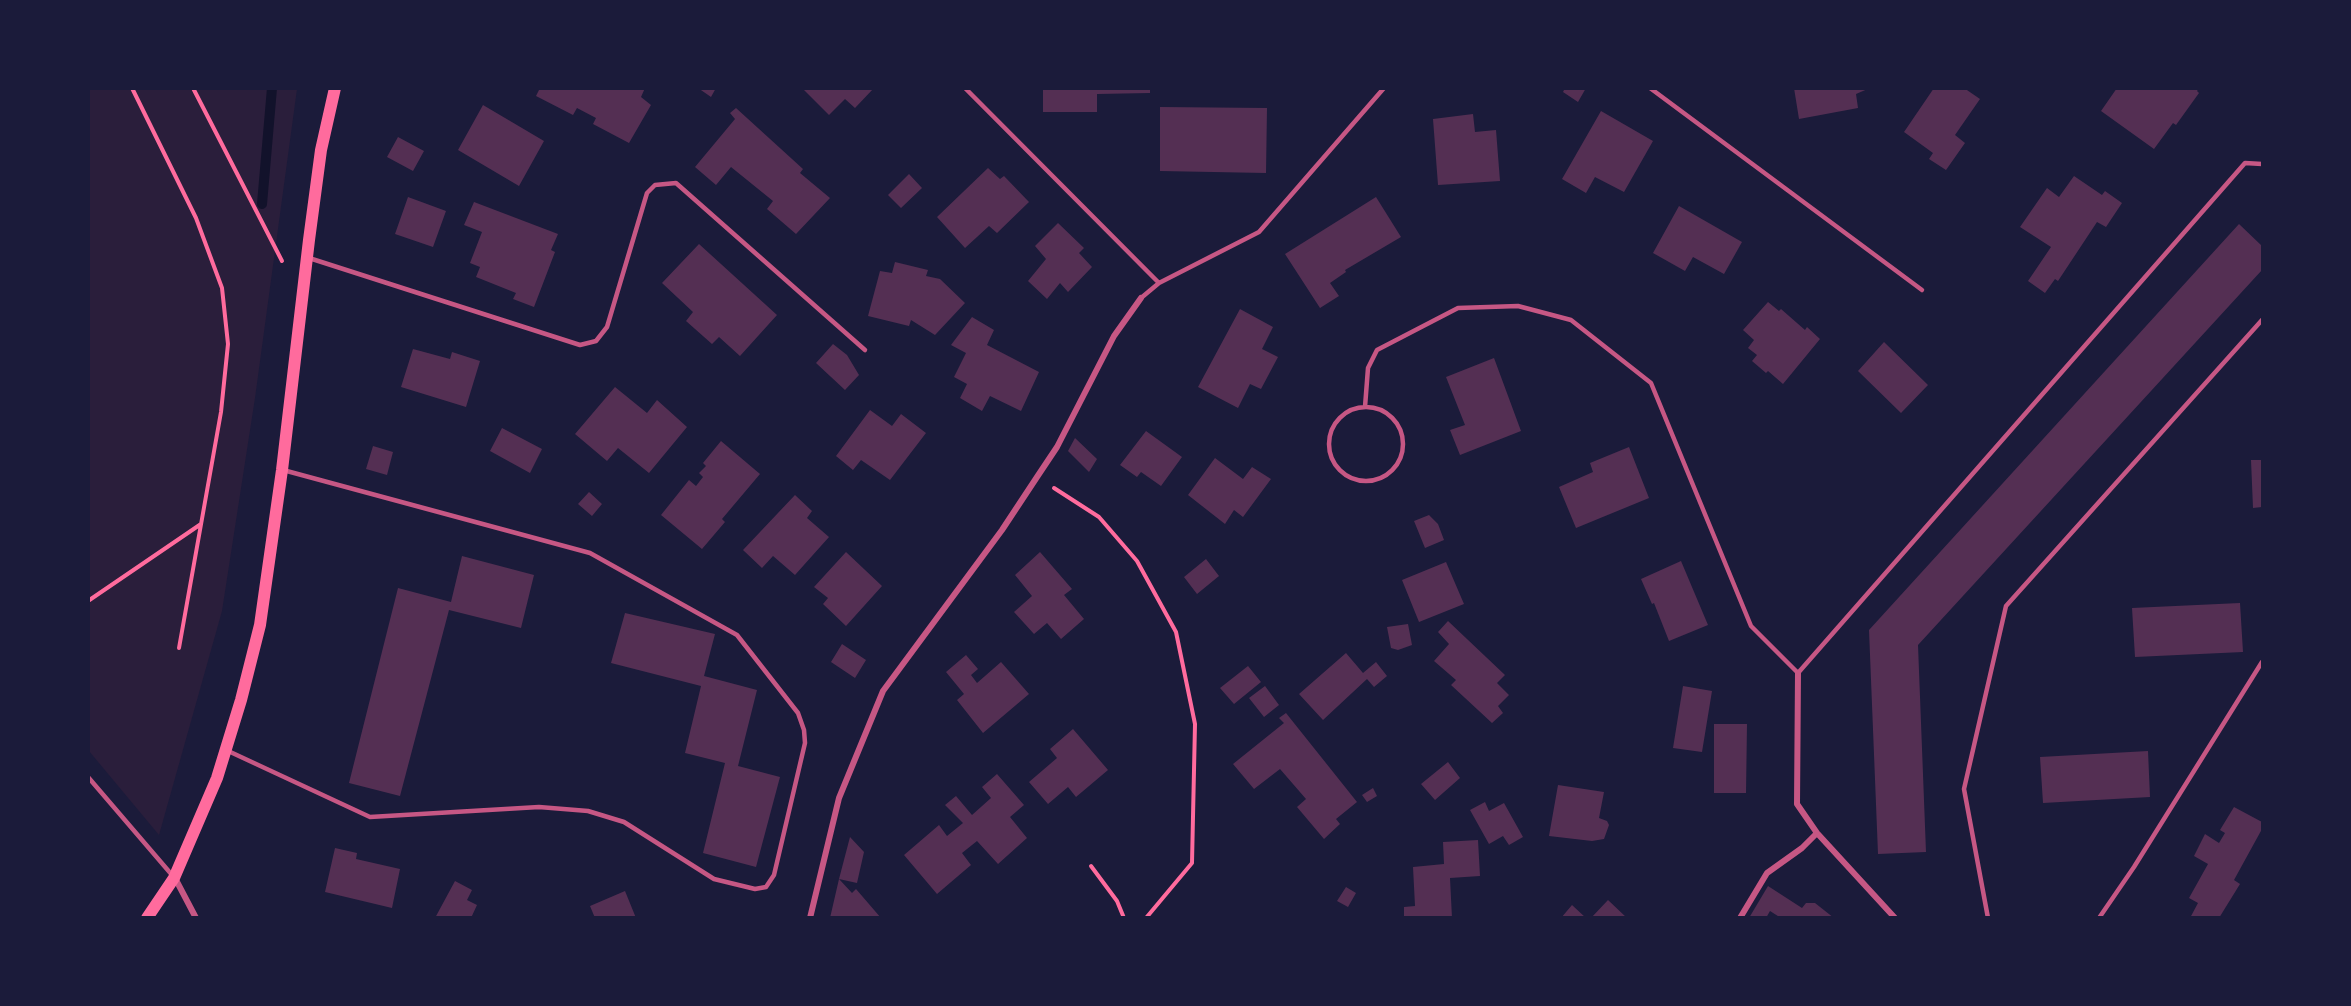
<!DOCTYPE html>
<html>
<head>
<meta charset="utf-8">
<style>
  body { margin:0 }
  #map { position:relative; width:2351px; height:1006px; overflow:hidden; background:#1b1b3a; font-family:"Golos Text",sans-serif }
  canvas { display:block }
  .frame { position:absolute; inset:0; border:90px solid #1b1b3a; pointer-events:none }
</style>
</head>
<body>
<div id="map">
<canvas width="2351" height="1006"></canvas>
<div class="frame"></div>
</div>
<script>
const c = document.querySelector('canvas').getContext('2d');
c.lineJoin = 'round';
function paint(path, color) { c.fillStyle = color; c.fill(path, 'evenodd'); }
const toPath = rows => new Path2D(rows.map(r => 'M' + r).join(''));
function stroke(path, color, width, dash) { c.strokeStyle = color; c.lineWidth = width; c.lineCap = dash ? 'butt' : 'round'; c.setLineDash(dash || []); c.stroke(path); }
const green = toPath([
  [88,89,297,89,255,398,222,611,159,835,89,751]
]);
const stream = toPath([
  [262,204,272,88]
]);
const building = toPath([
  [540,88,645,88,641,97,651,105,629,143,593,124,596,118,577,108,573,115,536,96],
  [698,88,716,88,711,97],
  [802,88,874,88,855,108,845,99,829,115],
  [1043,88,1150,88,1150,93,1097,94,1097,112,1043,112],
  [1565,88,1586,88,1578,102,1563,92],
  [1794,88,1870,88,1856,94,1858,108,1799,119],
  [1934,88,1964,88,1980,99,1955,135,1965,143,1946,170,1929,159,1933,153,1904,132],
  [2117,88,2199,88,2197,91,2199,93,2176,125,2173,123,2154,149,2101,111],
  [483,105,544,141,519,186,458,150],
  [1160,107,1267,108,1266,173,1160,171],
  [736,108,803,169,800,173,830,198,796,234,767,209,773,201,731,167,716,185,695,167,735,119,730,113],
  [1601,111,1653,141,1624,192,1595,177,1586,193,1562,179],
  [1473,114,1475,132,1496,130,1500,181,1438,185,1433,119],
  [398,137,424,151,413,171,387,157],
  [988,168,1000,179,1004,176,1029,202,997,233,989,226,965,248,937,217],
  [909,174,922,188,901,208,888,195],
  [2074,176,2102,195,2105,191,2122,203,2106,227,2097,222,2058,281,2055,279,2045,293,2028,281,2051,247,2020,227,2047,188,2059,197],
  [408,197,446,211,433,247,395,234],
  [1376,197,1401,237,1345,270,1346,272,1330,283,1339,296,1320,308,1285,254],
  [474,202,558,234,551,250,555,252,534,307,513,299,516,293,476,277,480,267,470,263,482,232,464,225],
  [1679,206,1742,242,1724,274,1693,257,1685,271,1653,253],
  [1058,223,1084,248,1079,253,1092,267,1068,292,1060,283,1047,299,1028,281,1046,259,1035,246],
  [2239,224,2262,246,2262,270,1918,645,1926,852,1878,854,1869,630],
  [699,244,777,315,740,356,719,337,712,344,686,321,693,312,662,283],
  [895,262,928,270,926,276,940,279,965,303,935,335,911,320,909,326,868,316,880,271,892,273],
  [1768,302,1779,311,1781,309,1805,330,1807,327,1820,339,1783,384,1768,371,1766,373,1752,361,1757,355,1748,348,1754,340,1743,330],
  [1240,309,1273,327,1262,349,1278,357,1261,389,1250,384,1238,408,1198,387],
  [972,317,994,330,987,345,1039,372,1021,411,990,396,982,411,960,398,967,384,954,377,966,353,951,345],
  [1884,342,1928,385,1901,413,1858,371],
  [833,344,847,355,859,375,845,390,816,363],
  [413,349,450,359,452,352,480,361,466,407,401,387],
  [1494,358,1521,431,1460,455,1450,430,1465,425,1446,377],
  [615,387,647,413,657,400,687,427,649,473,618,448,607,461,575,434],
  [870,410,892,426,901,414,926,433,890,480,861,460,853,470,836,456],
  [502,428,542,449,530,473,490,451],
  [1146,431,1182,457,1161,486,1141,472,1137,477,1120,465],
  [1075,438,1097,459,1089,472,1068,451],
  [721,441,760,474,722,519,725,522,702,549,661,515,689,480,696,486,703,477,699,473,706,466,703,463],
  [373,446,393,452,387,475,366,469],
  [1629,447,1649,498,1576,528,1559,487,1593,472,1590,463],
  [1215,458,1243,479,1252,467,1271,479,1243,517,1234,510,1225,524,1188,495],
  [2251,460,2262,460,2262,507,2253,508],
  [589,492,602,504,592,516,578,504],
  [795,495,812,511,807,518,829,537,795,575,773,556,762,568,743,550],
  [1429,515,1438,524,1444,540,1425,548,1414,521],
  [846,552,882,586,846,626,823,604,828,598,814,587],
  [1040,552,1072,589,1064,595,1084,619,1061,639,1047,623,1034,634,1014,612,1032,596,1015,575],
  [462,556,534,575,521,628,449,610,400,796,349,783,398,588,451,602],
  [1206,559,1219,576,1197,594,1184,577],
  [1681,561,1708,625,1669,641,1654,603,1652,604,1641,579],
  [1446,562,1464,604,1419,622,1402,580],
  [2240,603,2243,652,2135,657,2132,608],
  [625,613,715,634,704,676,757,690,738,766,780,777,756,867,703,853,725,763,685,753,701,686,611,663],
  [1448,621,1505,675,1497,683,1509,695,1498,706,1503,713,1492,723,1451,685,1456,680,1434,661,1449,644,1438,632],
  [1408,624,1412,645,1398,650,1391,648,1387,627],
  [842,644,866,660,855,678,831,662],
  [1346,653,1363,673,1376,662,1387,676,1374,687,1367,679,1323,720,1299,694],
  [966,655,978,669,971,675,977,683,1001,662,1029,694,983,733,957,700,964,694,946,672],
  [1248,666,1261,682,1234,704,1220,688],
  [1265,686,1279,705,1264,717,1249,698],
  [1683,686,1712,691,1702,752,1673,748],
  [1286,713,1357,802,1336,819,1340,824,1324,839,1297,807,1306,799,1280,769,1254,789,1233,764,1284,723,1279,718],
  [1714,724,1747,724,1746,793,1714,793],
  [1073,729,1108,770,1076,797,1068,787,1048,804,1029,782,1057,758,1050,749],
  [2148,751,2150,797,2043,803,2040,757],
  [1448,762,1460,778,1435,800,1421,784],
  [997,774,1024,805,1010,817,1027,838,998,864,977,841,962,853,971,865,937,894,904,855,939,825,947,836,963,823,945,805,956,796,972,815,991,798,982,787],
  [1558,785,1604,792,1599,818,1607,821,1609,825,1604,839,1592,841,1549,836],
  [1373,788,1377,796,1367,802,1362,795],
  [1485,802,1489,811,1504,803,1523,837,1509,845,1503,836,1489,844,1470,810],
  [2234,807,2262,822,2262,829,2234,880,2240,884,2219,918,2190,918,2198,903,2189,898,2208,864,2194,856,2205,834,2219,843,2225,833,2220,830],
  [850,837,864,852,857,883,839,879],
  [1478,840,1480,876,1450,878,1452,918,1404,917,1404,907,1415,906,1413,867,1444,864,1443,842],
  [335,848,357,853,356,859,400,869,392,908,325,892],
  [839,879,852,893,856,889,881,918,830,918],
  [455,881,472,890,467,900,477,905,471,918,435,918],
  [1768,886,1802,908,1806,903,1815,903,1834,918,1781,918,1770,911,1766,918,1749,918],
  [1346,887,1356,893,1348,907,1337,901],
  [625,891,636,918,595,918,590,906],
  [1608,900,1627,918,1591,918],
  [1572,905,1586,918,1561,918]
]);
const path = toPath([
  [132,88,196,218,222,288,228,344,221,412,179,648],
  [193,88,282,261],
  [1054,488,1099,517,1137,561,1176,632,1195,724,1192,863,1146,918],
  [88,601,201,524],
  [1091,866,1117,901,1124,918]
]);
const service = toPath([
  [965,88,1159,283],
  [1650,88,1922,290],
  [309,258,580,345,596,341,607,327,647,193,655,185,676,183,865,350],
  [1141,298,1159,283,1259,232,1384,88],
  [1365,407,1368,368,1377,350,1458,308,1518,306,1571,320,1651,383,1751,626,1798,673,2245,163,2262,164],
  '1329 444a37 37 0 1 1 74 0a37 37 0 1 1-74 0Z',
  [226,750,370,817,539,807,588,811,624,822,714,879,755,889,766,887,774,875,805,743,804,730,798,713,737,635,590,553,283,470],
  [88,777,172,875],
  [1988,918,1964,789,2006,606,2262,320],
  [2099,918,2134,867,2262,662]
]);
const minor = toPath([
  [1798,673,1797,804,1817,833,1895,918],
  [175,878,196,918],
  [810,918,839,798,883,691,1002,530,1037,477,1057,447,1114,336,1141,298],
  [1740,918,1767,873,1802,848,1817,833]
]);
const secondary = toPath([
  [147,918,174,878,217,778,241,700,260,625,282,470,309,240,321,150,335,88]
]);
paint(green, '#2a1e3b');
stroke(stream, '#12122b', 10);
paint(building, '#542f53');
stroke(path, '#ff6b9d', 4);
stroke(service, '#c65784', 4.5);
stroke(minor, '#c65784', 6);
stroke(secondary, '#ff6b9d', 12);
</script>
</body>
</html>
